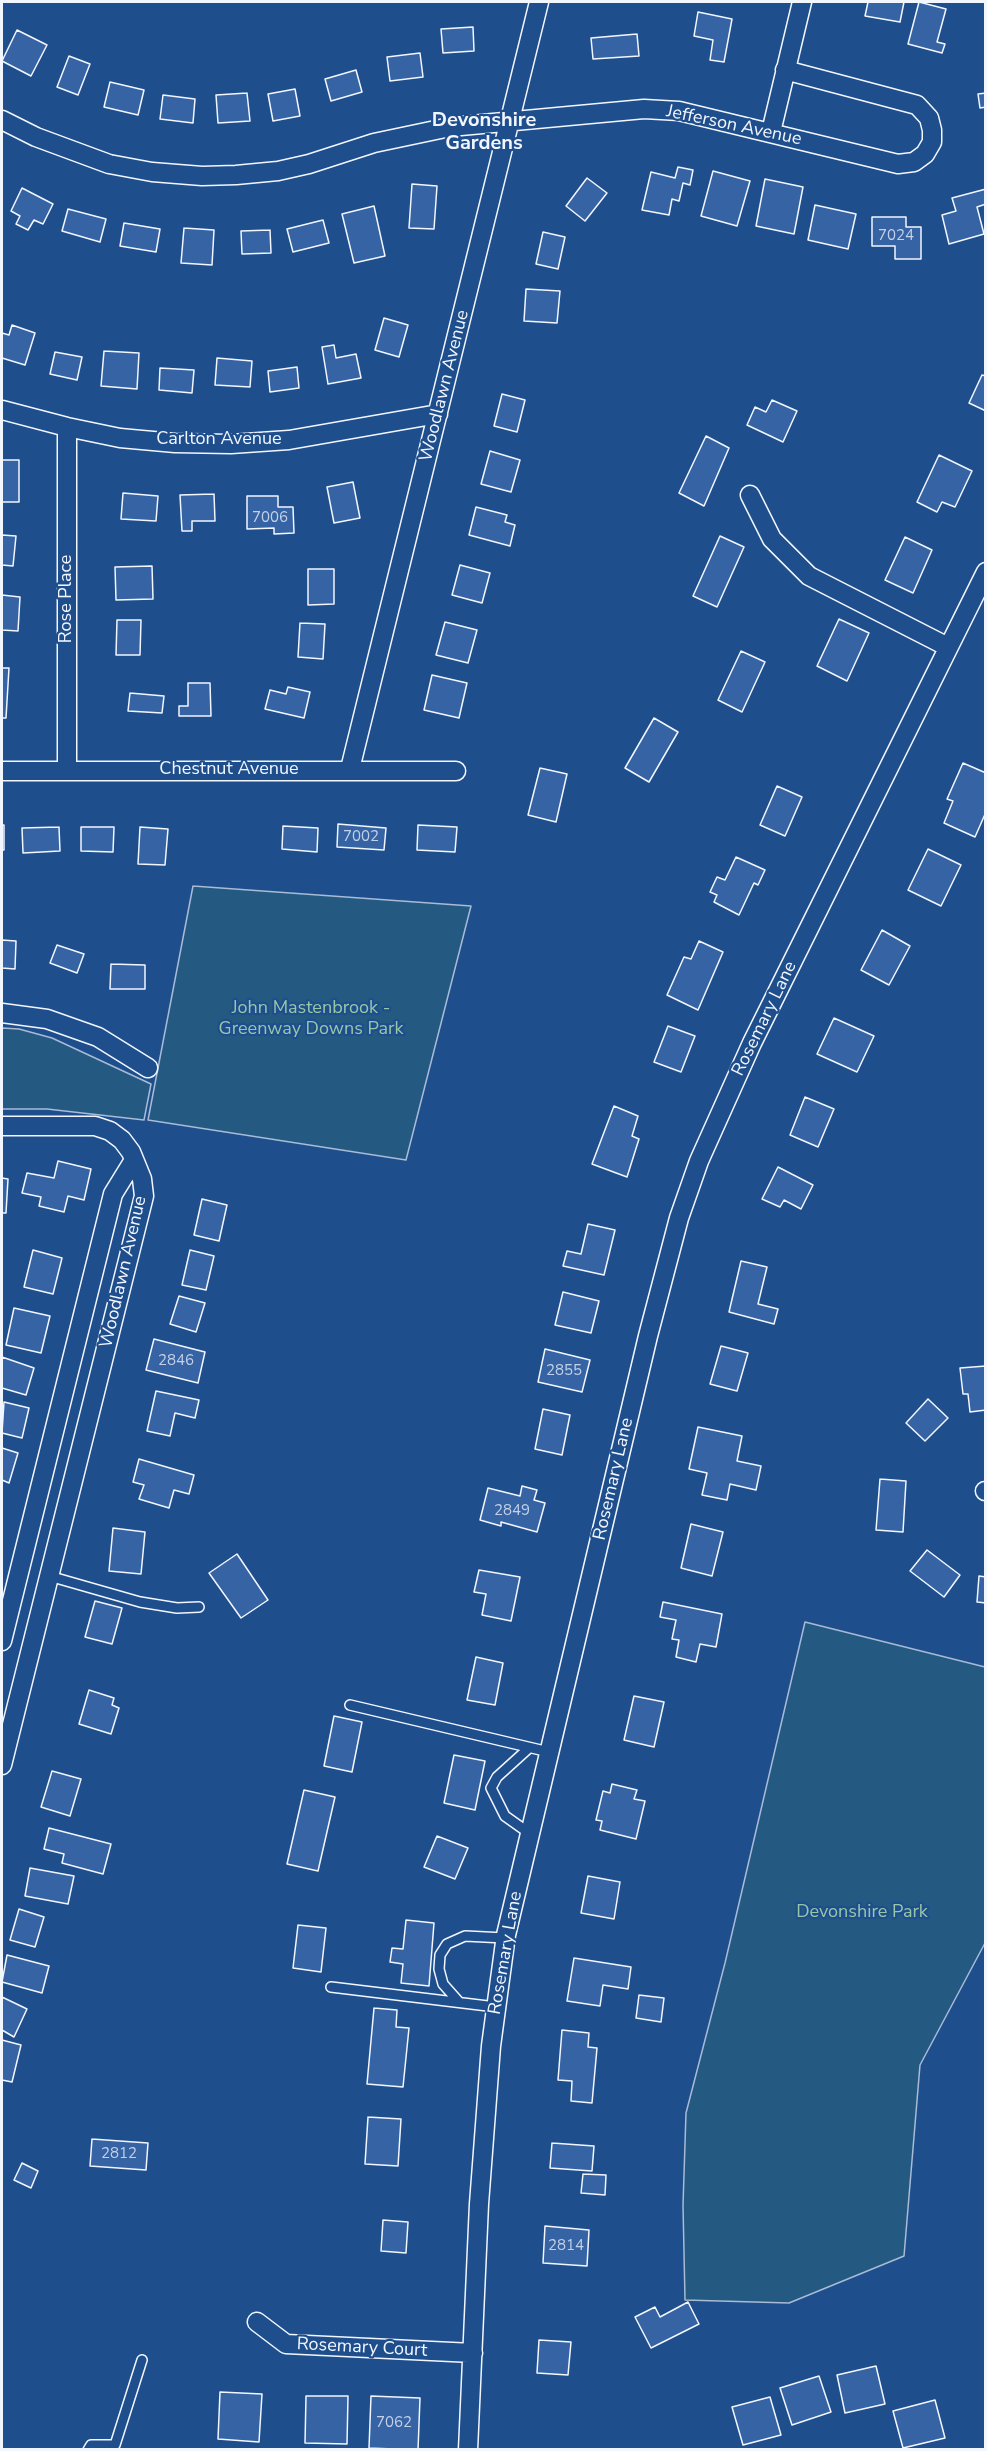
<!DOCTYPE html>
<html>
<head>
<meta charset="utf-8">
<style>
  body { margin:0 }
  #map { position:relative; width:987px; height:2451px; overflow:hidden; background:#1f4e8c; font-family:"Nunito Sans",sans-serif }
  canvas { display:block }
  .frame { position:absolute; inset:0; border:3px solid #f2f6ff; pointer-events:none }
</style>
</head>
<body>
<div id="map">
<canvas width="987" height="2451"></canvas>
<div class="frame"></div>
</div>
<script>
const c = document.querySelector('canvas').getContext('2d');
c.lineJoin = 'round';
function paint(path, color) { c.fillStyle = color; c.fill(path, 'evenodd'); }
const toPath = rows => new Path2D(rows.map(r => 'M' + r).join(''));
function stroke(path, color, width, dash) { c.strokeStyle = color; c.lineWidth = width; c.lineCap = dash ? 'butt' : 'round'; c.setLineDash(dash || []); c.stroke(path); }
function label(font, color, halo, rows, align = 'center') {
  c.font = font + ' "Nunito Sans",sans-serif'; c.lineWidth = 4.5; c.setLineDash([]); c.textBaseline = 'middle'; c.strokeStyle = halo; c.fillStyle = color; for (const [text, x, y, turn = 0] of rows) {
    c.save(); c.translate(x, y); c.rotate((+turn || 0) * Math.PI / 180); c.textAlign = isNaN(turn) ? turn : align; if (halo) c.strokeText(text, 0, 0); c.fillText(text, 0, 0); c.restore();
  }
}
const green = toPath([
  [193,886,471,906,406,1160,148,1120,193,886],
  [2,1028,19,1029,52,1038,151,1084,144,1120,47,1109,2,1109,2,1028],
  [805,1622,985,1667,985,1943,920,2065,904,2256,789,2303,685,2300,683,2205,686,2113,725,1963,805,1622]
]);
const building = toPath([
  [868,2,904,2,900,22,865,16,868,2],
  [919,2,946,9,937,42,945,44,942,53,908,44,919,2],
  [698,12,732,19,724,62,710,60,713,40,694,36,698,12],
  [473,27,474,51,443,53,441,29,473,27],
  [17,30,47,45,31,76,2,61,17,30],
  [637,34,639,56,593,59,591,38,637,34],
  [420,53,423,77,390,81,387,57,420,53],
  [69,56,90,64,78,95,57,87,69,56],
  [356,70,362,92,331,101,325,79,356,70],
  [110,82,144,90,138,115,104,107,110,82],
  [295,89,300,116,273,121,268,94,295,89],
  [247,93,250,121,218,123,216,95,247,93],
  [986,93,986,107,980,108,978,94,986,93],
  [163,95,195,99,193,123,160,119,163,95],
  [678,167,693,170,690,185,683,183,679,201,672,199,669,215,642,210,651,172,675,178,678,167],
  [713,171,750,181,737,226,701,216,713,171],
  [587,178,607,193,585,221,566,206,587,178],
  [765,179,803,187,794,234,756,226,765,179],
  [412,184,437,186,434,229,409,228,412,184],
  [22,188,53,204,43,224,34,220,28,230,16,224,20,216,11,211,22,188],
  [986,189,986,204,977,207,984,234,949,244,942,215,956,211,952,198,986,189],
  [815,205,856,214,848,249,808,240,815,205],
  [374,206,385,256,354,263,342,214,374,206],
  [68,209,106,219,100,242,62,231,68,209],
  [872,217,906,217,906,227,921,227,921,259,895,259,895,246,872,246,872,217],
  [323,220,329,243,293,252,287,229,323,220],
  [124,223,160,229,156,252,120,246,124,223],
  [184,228,214,230,212,265,181,263,184,228],
  [270,230,271,253,242,254,241,231,270,230],
  [543,232,565,237,558,269,536,264,543,232],
  [526,289,560,291,557,323,524,321,526,289],
  [384,318,408,325,399,357,375,350,384,318],
  [12,325,35,333,25,365,2,358,2,333,9,335,12,325],
  [334,345,336,358,356,354,361,378,328,384,322,347,334,345],
  [104,351,139,353,137,389,101,386,104,351],
  [55,352,82,357,77,380,50,374,55,352],
  [217,358,252,361,250,387,215,385,217,358],
  [297,367,299,388,270,392,268,371,297,367],
  [160,368,194,370,192,393,159,390,160,368],
  [982,375,986,376,986,411,969,403,982,375],
  [502,394,525,400,517,432,494,426,502,394],
  [772,400,797,411,783,442,747,425,755,407,766,412,772,400],
  [706,436,729,448,704,506,679,493,706,436],
  [490,451,520,460,511,492,481,484,490,451],
  [939,455,972,471,955,507,942,502,937,512,917,502,939,455],
  [2,460,19,460,19,502,2,502,2,460],
  [353,482,360,518,334,523,327,487,353,482],
  [123,493,158,496,156,521,121,519,123,493],
  [214,494,215,521,192,521,192,531,182,531,180,495,214,494],
  [247,496,278,496,278,507,293,507,294,533,274,534,274,528,247,529,247,496],
  [476,507,507,515,505,522,515,525,510,546,469,535,476,507],
  [2,535,16,536,13,566,2,565,2,535],
  [720,536,744,547,717,607,693,596,720,536],
  [905,537,932,550,913,593,885,580,905,537],
  [460,565,490,573,482,603,452,595,460,565],
  [152,566,153,599,116,600,115,567,152,566],
  [308,569,334,569,334,604,308,605,308,569],
  [2,595,20,597,18,631,2,630,2,595],
  [839,619,869,633,847,681,817,666,839,619],
  [117,620,141,620,140,655,116,655,117,620],
  [445,622,477,630,468,663,436,655,445,622],
  [300,623,325,624,323,659,298,657,300,623],
  [741,651,765,662,742,712,718,700,741,651],
  [2,668,9,668,6,718,2,718,2,668],
  [432,675,467,683,459,718,424,710,432,675],
  [188,683,210,683,211,716,179,716,179,706,188,706,188,683],
  [288,687,310,692,304,718,265,709,270,690,286,694,288,687],
  [130,693,164,696,162,713,128,711,130,693],
  [654,718,678,732,649,782,625,768,654,718],
  [963,763,986,773,986,812,975,837,944,823,953,801,947,799,963,763],
  [540,768,567,774,556,822,528,815,540,768],
  [777,786,802,797,785,836,760,825,777,786],
  [338,824,386,828,384,850,337,847,338,824],
  [2,825,4,825,4,850,2,850,2,825],
  [418,825,457,827,455,852,417,850,418,825],
  [283,826,318,828,317,852,282,849,283,826],
  [59,827,60,851,23,853,22,828,59,827],
  [81,827,114,827,113,852,81,851,81,827],
  [140,827,168,829,165,865,138,864,140,827],
  [928,849,961,865,941,906,908,890,928,849],
  [736,857,765,870,758,885,754,883,739,915,714,902,717,895,710,892,717,877,725,880,736,857],
  [882,930,910,946,889,985,861,970,882,930],
  [2,940,16,941,15,969,2,968,2,940],
  [699,941,723,952,698,1010,667,995,684,957,691,959,699,941],
  [57,945,84,954,77,973,50,963,57,945],
  [111,964,145,965,145,989,110,989,111,964],
  [834,1018,874,1036,857,1072,817,1054,834,1018],
  [668,1026,695,1036,681,1072,654,1062,668,1026],
  [805,1097,834,1109,818,1147,790,1135,805,1097],
  [614,1106,638,1116,632,1136,639,1139,627,1177,592,1164,614,1106],
  [58,1161,91,1169,84,1200,68,1196,64,1212,39,1206,41,1197,22,1193,27,1173,54,1178,58,1161],
  [778,1167,813,1185,801,1209,784,1200,780,1207,762,1199,778,1167],
  [2,1178,8,1179,6,1213,2,1213,2,1178],
  [202,1199,227,1205,219,1241,194,1235,202,1199],
  [588,1224,615,1230,604,1275,563,1266,567,1251,581,1254,588,1224],
  [33,1250,62,1258,53,1294,24,1287,33,1250],
  [190,1250,214,1256,206,1290,182,1285,190,1250],
  [741,1261,767,1267,758,1304,778,1309,774,1324,729,1312,741,1261],
  [563,1292,599,1301,591,1333,555,1325,563,1292],
  [179,1296,205,1303,196,1332,170,1324,179,1296],
  [14,1308,50,1316,41,1353,6,1345,14,1308],
  [154,1339,205,1352,198,1383,146,1370,154,1339],
  [721,1346,748,1353,737,1391,710,1384,721,1346],
  [545,1349,590,1360,582,1392,538,1382,545,1349],
  [2,1357,34,1368,26,1395,2,1388,2,1357],
  [986,1366,986,1410,970,1412,968,1394,963,1394,960,1368,986,1366],
  [156,1391,199,1400,195,1418,175,1413,170,1436,147,1431,156,1391],
  [928,1399,948,1418,925,1441,906,1423,928,1399],
  [4,1402,29,1408,22,1438,2,1433,4,1402],
  [543,1409,570,1415,562,1455,535,1449,543,1409],
  [698,1427,742,1436,737,1461,761,1466,756,1490,730,1484,727,1500,702,1495,707,1473,689,1469,698,1427],
  [2,1448,18,1453,9,1483,2,1480,2,1448],
  [139,1459,194,1475,189,1494,174,1490,169,1508,139,1499,144,1485,133,1482,139,1459],
  [880,1479,906,1481,903,1532,876,1530,880,1479],
  [522,1486,537,1490,534,1500,545,1503,537,1532,501,1522,501,1526,480,1520,488,1488,520,1496,522,1486],
  [691,1524,723,1532,712,1576,681,1568,691,1524],
  [113,1528,145,1532,141,1574,109,1571,113,1528],
  [927,1550,960,1575,944,1597,910,1571,927,1550],
  [237,1554,268,1600,241,1618,209,1573,237,1554],
  [479,1570,520,1577,511,1621,482,1615,486,1594,474,1592,479,1570],
  [979,1576,986,1577,986,1603,977,1602,979,1576],
  [95,1601,122,1608,112,1644,85,1637,95,1601],
  [663,1602,722,1614,716,1647,700,1644,696,1662,676,1657,679,1640,672,1639,676,1620,660,1617,663,1602],
  [476,1657,503,1663,495,1705,467,1700,476,1657],
  [89,1690,114,1698,112,1705,119,1708,111,1734,79,1724,89,1690],
  [634,1696,664,1702,654,1747,624,1740,634,1696],
  [334,1716,362,1722,352,1772,324,1766,334,1716],
  [454,1755,485,1761,475,1810,444,1803,454,1755],
  [52,1771,81,1779,70,1816,41,1807,52,1771],
  [612,1784,637,1790,634,1799,645,1801,636,1839,600,1830,602,1821,596,1820,603,1791,610,1793,612,1784],
  [304,1790,335,1797,318,1871,287,1864,304,1790],
  [49,1828,111,1844,103,1874,62,1863,64,1854,44,1849,49,1828],
  [437,1836,468,1848,455,1879,424,1867,437,1836],
  [30,1868,74,1876,68,1904,25,1896,30,1868],
  [588,1876,620,1882,614,1919,581,1913,588,1876],
  [19,1909,44,1917,35,1947,10,1940,19,1909],
  [406,1920,434,1923,429,1986,401,1983,403,1964,390,1962,392,1948,403,1949,406,1920],
  [298,1925,326,1928,321,1972,293,1968,298,1925],
  [7,1955,49,1966,42,1993,2,1982,7,1955],
  [574,1958,631,1967,628,1989,603,1985,600,2006,567,2001,574,1958],
  [639,1995,664,1998,661,2022,636,2018,639,1995],
  [2,1997,27,2009,14,2037,2,2030,2,1997],
  [374,2008,397,2010,396,2027,409,2028,403,2087,367,2084,374,2008],
  [562,2030,589,2033,588,2047,597,2048,592,2103,571,2101,572,2081,558,2080,562,2030],
  [2,2040,21,2045,12,2082,2,2080,2,2040],
  [368,2117,401,2119,398,2166,365,2164,368,2117],
  [92,2139,148,2143,146,2170,90,2166,92,2139],
  [552,2143,594,2146,592,2171,550,2168,552,2143],
  [22,2163,38,2171,31,2188,14,2180,22,2163],
  [583,2174,606,2175,605,2195,581,2193,583,2174],
  [383,2220,408,2222,406,2253,381,2251,383,2220],
  [545,2226,589,2230,587,2266,543,2263,545,2226],
  [688,2302,699,2324,651,2348,635,2317,655,2307,660,2317,688,2302],
  [539,2340,571,2342,568,2375,537,2373,539,2340],
  [876,2366,885,2404,845,2413,837,2375,876,2366],
  [819,2376,831,2412,792,2425,780,2388,819,2376],
  [220,2392,262,2394,259,2442,218,2439,220,2392],
  [306,2396,348,2396,347,2444,305,2443,306,2396],
  [371,2396,420,2398,418,2450,369,2448,371,2396],
  [770,2397,781,2435,743,2445,732,2407,770,2397],
  [935,2400,945,2438,903,2448,893,2411,935,2400]
]);
const lane = toPath([
  [49,1576,140,1602,177,1608,199,1607],
  [350,1705,549,1752],
  [529,1748,497,1777,491,1788,505,1816,529,1833],
  [331,1987,496,2007],
  [459,2002,443,1984,439,1969,440,1955,447,1944,465,1936,505,1938],
  [88,2450,91,2445,115,2445,142,2360]
]);
const street = toPath([
  [2,120,36,137,109,164,152,172,202,176,236,175,278,171,309,164,374,143,450,127,644,109,679,111,898,164,914,162,925,154,932,142,932,130,929,118,917,105,785,70],
  [771,132,802,2],
  [2,410,67,427,120,438,175,443,231,444,289,440,438,414],
  [67,427,67,770],
  [750,495,772,539,809,576,948,647],
  [350,769,539,2],
  [2,771,456,771],
  [2,1013,47,1019,98,1037,148,1068],
  [2,1126,95,1126,110,1131,122,1140,131,1152,142,1179,144,1196,2,1765],
  [985,1491,986,1491],
  [2,1641,113,1194,134,1160],
  [257,2322,286,2344,473,2353],
  [468,2450,479,2204,491,2046,506,1935,648,1336,679,1218,699,1161,752,1043,986,572]
]);
const numberNames = [
  ["7024",896,236],
  ["7006",270,518],
  ["7002",361,837],
  ["2846",176,1361],
  ["2855",564,1371],
  ["2849",512,1511],
  ["2812",119,2154],
  ["2814",566,2246],
  ["7062",394,2423]
];
const streetNames = [
  ["Jefferson Avenue",734,126,12],
  ["Woodlawn Avenue",445,386,-76],
  ["Carlton Avenue",219,440],
  ["Rose Place",67,599,-90],
  ["Chestnut Avenue",229,770],
  ["Rosemary Lane",765,1019,-64],
  ["Woodlawn Avenue",124,1272,-77],
  ["Rosemary Lane",614,1479,-77],
  ["Rosemary Lane",506,1953,-80],
  ["Rosemary Court",362,2348,3]
];
const parkNames = [
  ["John Mastenbrook -",311,1009],
  ["Greenway Downs Park",311,1030],
  ["Devonshire Park",862,1913]
];
const neighbourhoodNames = [
  ["Devonshire",484,121],
  ["Gardens",484,144]
];
paint(green, '#245a82');
stroke(green, '#a8bbd7', 1.5);
paint(building, '#3563a3');
stroke(building, '#f2f6ff', 1.5);
stroke(lane, '#f2f6ff', 12);
stroke(street, '#f2f6ff', 21);
stroke(lane, '#1f4e8c', 9);
stroke(street, '#1f4e8c', 18);
label('15px', '#c3d1e8', null, numberNames);
label('18px', '#f2f6ff', '#1f4e8c', streetNames);
label('18px', '#97c8a6', '#1f4e8c', parkNames);
label('bold 20px', '#f2f6ff', '#1f4e8c', neighbourhoodNames);
</script>
</body>
</html>
